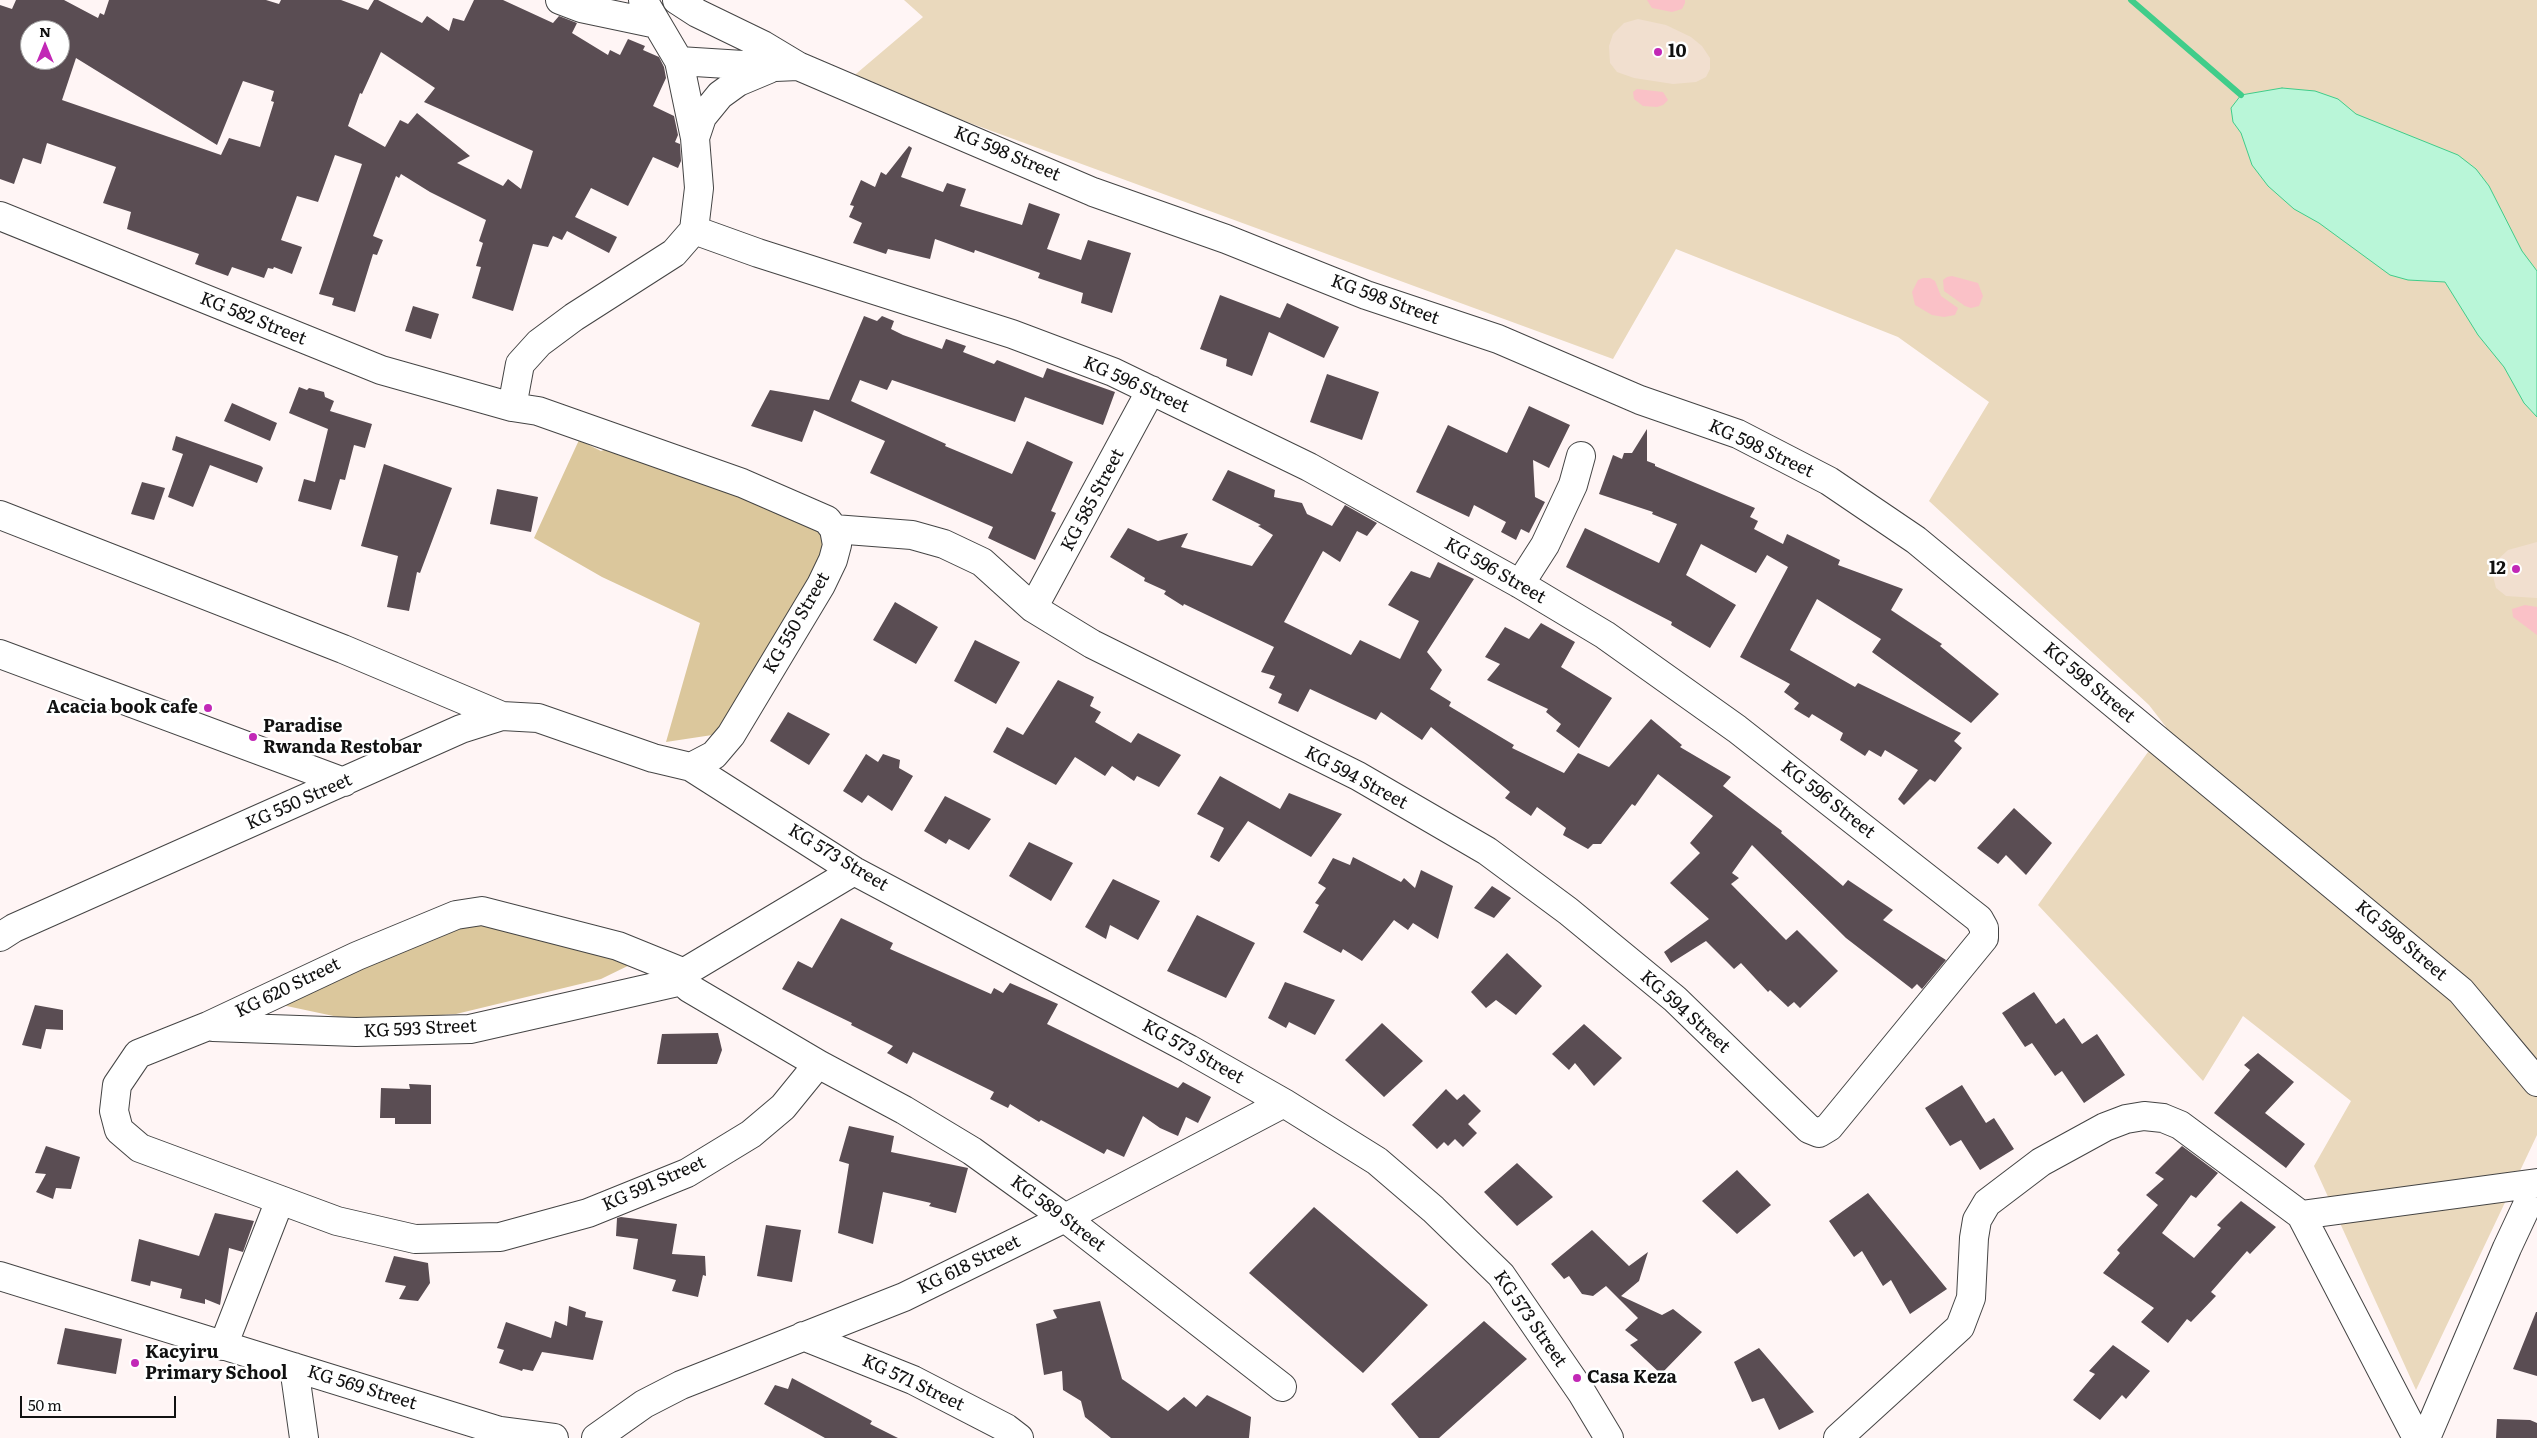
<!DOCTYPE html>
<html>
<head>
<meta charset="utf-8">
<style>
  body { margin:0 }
  #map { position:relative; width:2537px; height:1438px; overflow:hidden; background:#fff5f5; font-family:Literata,serif }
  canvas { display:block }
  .north { position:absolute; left:20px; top:20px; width:50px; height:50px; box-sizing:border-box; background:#fff; border:1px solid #a0a0a0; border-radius:50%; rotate:0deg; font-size:14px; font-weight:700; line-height:20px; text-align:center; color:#111 }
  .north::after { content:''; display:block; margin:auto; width:18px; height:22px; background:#c228b6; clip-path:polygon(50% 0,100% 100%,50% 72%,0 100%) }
  .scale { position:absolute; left:20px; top:1396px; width:156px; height:22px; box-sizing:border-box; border:2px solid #111; border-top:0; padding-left:6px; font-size:15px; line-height:18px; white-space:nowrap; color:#111; -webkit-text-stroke:4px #fff; paint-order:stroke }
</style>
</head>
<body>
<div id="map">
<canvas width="2537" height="1438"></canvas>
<div class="north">N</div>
<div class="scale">50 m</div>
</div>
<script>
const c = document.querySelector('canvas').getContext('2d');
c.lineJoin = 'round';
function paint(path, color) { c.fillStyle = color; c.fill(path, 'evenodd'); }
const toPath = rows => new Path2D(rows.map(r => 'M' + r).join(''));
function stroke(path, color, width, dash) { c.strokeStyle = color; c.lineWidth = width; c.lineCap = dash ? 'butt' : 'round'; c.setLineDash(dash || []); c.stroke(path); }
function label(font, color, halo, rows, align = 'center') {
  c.font = font + ' Literata,serif'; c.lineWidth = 5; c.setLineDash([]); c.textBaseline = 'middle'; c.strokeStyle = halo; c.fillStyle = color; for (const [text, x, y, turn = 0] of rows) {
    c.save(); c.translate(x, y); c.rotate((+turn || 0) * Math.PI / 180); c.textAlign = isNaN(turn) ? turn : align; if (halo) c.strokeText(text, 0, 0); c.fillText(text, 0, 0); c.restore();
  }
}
const green = toPath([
  [904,0,2537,0,2537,1135,2416,1390,2314,1166,2351,1101,2243,1016,2203,1081,2038,905,2166,727,2149,705,1929,501,1989,402,1898,337,1676,249,1613,359,850,79,923,17]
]);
const forest = toPath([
  [635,439,834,517,844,551,732,732,666,742,700,623,602,577,534,538,579,440,601,451],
  [485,909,642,959,601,979,456,1014,357,1021,263,1001]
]);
const sand = toPath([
  [1647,0,1685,0,1685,3,1682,9,1672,12,1652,8],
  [1637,89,1663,92,1668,100,1663,105,1657,107,1643,106,1634,99,1633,92],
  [1952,276,1978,283,1983,296,1979,306,1971,308,1965,306,1944,291,1943,280,1947,277],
  [1923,278,1930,278,1935,281,1941,296,1958,308,1955,315,1944,317,1932,315,1915,305,1912,292,1918,280],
  [2525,605,2537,607,2537,635,2513,617,2512,609]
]);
const pitch = toPath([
  [1638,19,1666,25,1691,37,1702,46,1710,58,1710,69,1706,77,1696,82,1673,84,1634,78,1617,72,1610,63,1609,46,1613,34,1624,23],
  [2537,542,2537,598,2506,596,2496,588,2493,576,2496,561,2508,550]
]);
const water = toPath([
  [2282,88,2315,91,2338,99,2356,114,2458,155,2476,169,2489,186,2522,251,2537,271,2537,417,2524,403,2504,367,2478,335,2445,282,2408,280,2390,275,2319,223,2294,209,2268,186,2252,165,2241,133,2233,122,2231,108,2241,95,2282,88]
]);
const stream = toPath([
  [2131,0,2241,95]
]);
const building = toPath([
  [16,0,64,0,98,18,100,13,104,15,109,0,266,0,279,4,281,0,341,0,368,10,374,0,378,0,422,23,427,16,449,31,453,18,464,21,474,0,503,0,553,23,559,16,577,23,572,33,608,55,610,50,620,55,628,39,645,46,643,50,659,57,664,67,666,78,653,106,674,116,678,135,675,142,680,144,681,161,678,168,653,157,628,206,591,188,575,217,617,237,609,253,567,231,562,240,553,236,548,247,533,244,513,311,472,298,481,267,476,266,483,243,479,241,486,220,430,192,401,174,399,178,396,176,373,236,383,240,377,255,373,254,355,312,332,305,334,298,319,294,362,164,335,155,318,202,297,196,281,240,302,247,292,274,274,267,273,269,268,268,264,278,232,267,228,276,195,264,199,254,127,229,131,212,103,203,116,167,47,143,41,164,23,158,14,184,0,179,0,5,12,9],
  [30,30,60,30,60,60,30,60],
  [381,52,435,88,424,102,533,151,521,189,508,179,503,186,457,163,470,156,417,113,408,124,400,120,385,147,348,126,360,93,362,94],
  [76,58,217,145,243,81,274,91,271,101,274,102,260,147,229,138,221,155,62,100],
  [909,146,912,148,901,177,943,192,947,183,966,189,960,206,1022,225,1029,203,1060,214,1047,249,1081,260,1088,240,1131,253,1112,313,1081,303,1083,293,1038,278,1040,273,975,250,974,253,935,239,930,259,888,249,886,254,853,243,862,223,849,217,854,206,850,205,861,180,875,187,881,172,886,175],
  [1220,295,1280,318,1287,303,1339,327,1324,358,1269,332,1252,376,1226,366,1227,359,1200,349],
  [413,306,439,314,431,339,405,331],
  [864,316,877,321,882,316,894,321,891,329,903,335,942,349,946,339,966,346,963,352,994,364,997,360,1043,378,1047,368,1115,392,1103,425,1025,397,1015,422,892,380,887,390,860,380,851,401,946,444,945,446,1012,474,1027,441,1073,462,1051,511,1056,513,1035,560,988,538,993,527,870,473,885,441,814,410,802,442,751,426,770,390,829,400],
  [1327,374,1379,392,1362,440,1310,422],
  [299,387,307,390,309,388,324,392,325,397,334,401,330,411,372,424,365,448,354,445,345,480,340,479,331,510,298,501,304,479,315,482,328,429,289,413],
  [232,403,277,423,270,441,224,421],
  [1529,406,1570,425,1549,468,1533,460,1535,497,1545,502,1529,533,1521,529,1516,540,1501,532,1506,522,1474,505,1469,517,1416,492,1448,425,1507,453],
  [1647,429,1647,461,1655,464,1655,466,1755,508,1750,517,1758,521,1754,529,1783,544,1787,534,1840,560,1838,565,1903,589,1891,610,1942,644,1940,646,1999,694,1971,723,1872,652,1881,639,1817,599,1790,650,1855,687,1858,683,1961,733,1954,741,1962,748,1935,782,1930,779,1904,805,1898,799,1918,770,1885,750,1881,757,1869,750,1865,756,1840,740,1843,733,1812,714,1809,718,1794,709,1799,703,1784,692,1790,684,1740,657,1788,567,1767,555,1756,573,1701,544,1686,575,1736,605,1710,648,1671,625,1672,622,1566,567,1585,528,1659,563,1677,524,1652,514,1653,512,1599,494,1613,455,1622,459,1624,453,1632,453],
  [176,436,261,466,263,468,257,483,210,465,193,507,168,497,183,454,172,450],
  [384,464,452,488,420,573,417,572,409,611,387,607,398,556,361,546],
  [1228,470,1275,490,1274,497,1302,503,1307,514,1332,526,1345,505,1377,523,1367,536,1357,531,1340,562,1323,551,1284,622,1351,655,1360,640,1400,659,1419,621,1388,605,1411,571,1430,578,1438,562,1474,579,1427,652,1442,670,1430,689,1451,702,1449,706,1514,745,1512,748,1564,773,1578,753,1609,767,1651,719,1682,745,1680,747,1731,777,1723,786,1782,831,1781,833,1843,886,1848,880,1893,910,1883,920,1946,960,1922,989,1917,984,1912,989,1846,938,1752,845,1732,873,1739,878,1731,884,1786,940,1797,930,1838,971,1800,1008,1794,1002,1788,1007,1770,990,1768,992,1741,963,1734,969,1706,941,1671,963,1664,952,1709,919,1670,883,1700,853,1690,843,1713,816,1658,774,1635,806,1632,804,1601,844,1593,844,1588,849,1563,835,1566,828,1537,807,1531,816,1505,798,1510,792,1431,727,1422,740,1381,712,1376,720,1310,689,1298,712,1278,703,1282,694,1269,688,1275,676,1261,672,1274,647,1184,604,1183,606,1164,594,1166,591,1144,581,1145,578,1110,557,1128,528,1158,541,1188,533,1181,547,1252,566,1273,535,1258,526,1261,525,1212,500],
  [142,482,165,488,154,520,131,514],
  [497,489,538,497,531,532,490,524],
  [895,602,938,627,916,664,873,640],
  [1541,623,1575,642,1561,667,1612,698,1579,748,1556,731,1561,724,1546,712,1548,709,1487,680,1500,664,1485,657,1505,627,1529,639],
  [975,640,1020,662,996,704,954,681],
  [1058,680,1094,697,1090,706,1101,712,1095,722,1131,743,1138,733,1181,755,1159,787,1137,776,1134,781,1112,766,1105,776,1075,757,1056,785,993,752,1007,727,1023,735],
  [788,712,830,734,809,765,770,741],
  [866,754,878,762,883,754,900,760,899,768,913,776,892,811,868,795,862,803,843,791],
  [1220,776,1280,809,1289,793,1342,814,1311,857,1248,821,1219,862,1210,857,1224,828,1197,814],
  [945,796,991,819,969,850,949,839,946,844,924,831],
  [2014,808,2052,843,2026,875,2006,855,1998,864,1977,848],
  [1029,842,1073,863,1051,901,1009,876],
  [1353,857,1401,882,1404,878,1415,888,1421,870,1453,886,1438,939,1413,923,1408,930,1394,920,1362,961,1343,949,1341,953,1303,932,1319,905,1315,903,1326,888,1318,883,1333,858,1350,865],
  [1113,879,1160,901,1138,940,1110,925,1106,939,1085,927],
  [1492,886,1511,898,1494,918,1474,908],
  [1197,915,1255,943,1226,998,1167,971],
  [841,918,893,943,890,949,991,994,994,988,1003,993,1010,983,1058,1004,1047,1024,1178,1088,1183,1082,1211,1097,1198,1123,1186,1117,1178,1136,1160,1128,1143,1116,1124,1157,1107,1149,1104,1154,1041,1120,1039,1122,1010,1104,1008,1108,990,1099,994,1092,913,1052,907,1064,887,1053,893,1046,851,1025,852,1023,782,989,798,961,812,968],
  [1507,953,1542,986,1516,1015,1496,1000,1486,1008,1471,992],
  [1285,982,1335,1000,1315,1035,1289,1022,1286,1028,1268,1018],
  [2034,992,2056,1024,2064,1018,2082,1044,2097,1034,2125,1075,2084,1103,2062,1071,2055,1076,2032,1043,2025,1047,2002,1013],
  [35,1005,63,1010,63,1030,46,1029,41,1049,22,1045],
  [1382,1023,1423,1061,1384,1097,1345,1060],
  [1584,1024,1622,1058,1594,1086,1575,1063,1569,1070,1552,1054],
  [718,1033,722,1050,717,1064,657,1064,662,1034],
  [2258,1053,2294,1082,2265,1113,2305,1144,2286,1168,2214,1113,2250,1070,2244,1065],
  [409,1084,431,1085,431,1124,395,1124,395,1118,380,1118,381,1088,410,1089],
  [1962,1085,1986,1123,1994,1118,2014,1149,1980,1170,1961,1140,1950,1146,1925,1108],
  [1446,1089,1457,1100,1464,1094,1481,1111,1468,1124,1477,1133,1463,1147,1455,1139,1448,1146,1444,1142,1437,1149,1412,1125],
  [849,1126,894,1136,891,1152,968,1168,956,1213,929,1206,931,1203,883,1192,873,1244,838,1233,849,1164,839,1161],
  [46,1146,80,1157,71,1189,56,1188,53,1199,36,1192,46,1174,35,1173],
  [2182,1146,2218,1173,2196,1198,2191,1195,2162,1233,2194,1258,2221,1228,2217,1225,2241,1201,2276,1227,2250,1254,2247,1251,2211,1292,2216,1296,2191,1322,2187,1319,2168,1343,2141,1322,2154,1308,2103,1273,2120,1253,2117,1250,2158,1205,2146,1195,2164,1179,2155,1173],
  [1517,1163,1553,1197,1517,1226,1484,1192],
  [1737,1170,1771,1205,1737,1234,1702,1201],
  [1868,1193,1947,1289,1910,1314,1891,1280,1883,1286,1862,1251,1854,1257,1829,1221],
  [1314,1207,1428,1305,1363,1373,1249,1273],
  [215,1213,254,1221,243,1252,229,1248,220,1305,205,1299,205,1304,180,1298,182,1289,151,1281,150,1286,131,1281,139,1239,199,1256],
  [621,1217,677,1224,672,1254,705,1256,706,1276,703,1275,698,1297,672,1291,676,1280,633,1269,638,1239,616,1236,617,1218],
  [766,1225,801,1230,792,1282,757,1276],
  [1592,1230,1629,1266,1648,1252,1639,1281,1621,1296,1662,1315,1673,1309,1702,1332,1661,1374,1630,1345,1638,1340,1625,1330,1638,1318,1606,1286,1593,1296,1582,1294,1569,1276,1564,1279,1551,1264],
  [394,1256,428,1263,430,1283,418,1301,399,1299,406,1286,385,1282],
  [1100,1301,1122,1379,1168,1411,1184,1397,1196,1407,1207,1395,1251,1417,1249,1438,1111,1438,1085,1417,1081,1401,1063,1390,1062,1371,1044,1375,1036,1324,1057,1318,1053,1310],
  [569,1306,586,1312,585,1317,603,1321,593,1360,542,1352,533,1371,523,1369,522,1371,499,1363,504,1350,497,1348,506,1322,551,1338,555,1321,567,1326],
  [2536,1312,2537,1312,2537,1376,2513,1369],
  [1484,1321,1527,1359,1439,1438,1419,1438,1391,1404],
  [65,1328,122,1339,116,1374,57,1364],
  [2113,1345,2150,1371,2126,1399,2122,1395,2100,1420,2073,1400,2095,1374,2089,1371],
  [1759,1348,1814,1412,1779,1430,1764,1398,1752,1402,1734,1362],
  [792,1378,872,1421,870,1424,898,1438,825,1438,764,1404,775,1385,788,1389],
  [2497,1419,2530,1420,2537,1423,2537,1438,2496,1438]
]);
const minor = toPath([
  [560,0,581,8,657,24],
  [677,0,697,13,763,45,798,66,1093,192,1226,239,1366,295,1498,339,1640,400,1738,434,1829,481,1916,540,2461,991,2537,1082],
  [679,61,775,67,798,66],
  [695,138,702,117,720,95,738,82,769,69],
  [0,216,381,370,512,407,538,411,742,483,827,520,834,529,837,545,833,560,821,585,731,735,714,755,691,767,653,758,538,718,502,716,461,729,14,928,0,937],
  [694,230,758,253,1012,334,1113,372,1309,467,1520,584,1605,635,1737,729,1979,919,1984,928,1984,938,1829,1127,1819,1133,1809,1129,1675,999,1568,911,1487,851,1358,776,1092,644,1033,608,982,562,944,544,912,535,834,529],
  [512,407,520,364,539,343,574,317,674,253,694,230,699,188,695,138,679,61,643,0],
  [0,515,343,649,502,716],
  [1520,584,1545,545,1573,485,1581,456],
  [1033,608,1151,390],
  [0,654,344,782],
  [691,767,854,871,1189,1049,1284,1103,1377,1161,1433,1209,1501,1275,1582,1393,1609,1438],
  [687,974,618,946,482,911,456,915,357,956,208,1026,138,1054,117,1085,114,1111,119,1130,140,1148,337,1221,415,1239,500,1237,588,1213,687,1173,751,1134,783,1107,818,1064,689,988,686,980,687,974,690,969,854,871],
  [213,1027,356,1032,470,1029,686,980],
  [818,1064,904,1110,972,1151,1065,1218,1282,1387],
  [2301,1215,2537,1183],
  [0,1276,500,1431,554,1438],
  [803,1336,913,1380,1006,1428,1019,1438],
  [223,1346,280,1200],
  [294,1367,304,1438],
  [596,1438,644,1404,681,1385,904,1297,1065,1218,1284,1103],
  [1838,1438,1960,1327,1971,1298,1974,1238,1977,1220,1987,1203,2041,1162,2105,1127,2126,1119,2144,1116,2163,1118,2180,1125,2301,1215,2417,1438],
  [2426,1438,2507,1248,2537,1184]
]);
const markers = [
  [1658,52,5,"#c228b6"],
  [2516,569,5,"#c228b6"],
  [208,708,5,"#c228b6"],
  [253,737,5,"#c228b6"],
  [135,1363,5,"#c228b6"],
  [1577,1378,5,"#c228b6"]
];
const poiNames = [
  ["10",1668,52],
  ["12",2506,569,"right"],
  ["Acacia book cafe",198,708,"right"],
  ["Paradise",263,727],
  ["Rwanda Restobar",263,748],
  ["Kacyiru",145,1353],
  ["Primary School",145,1374],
  ["Casa Keza",1587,1378]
];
const streetNames = [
  ["KG 598 Street",1007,154,23],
  ["KG 598 Street",1385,300,20],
  ["KG 582 Street",253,319,22],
  ["KG 596 Street",1136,385,24],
  ["KG 598 Street",1761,449,25],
  ["KG 585 Street",1093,500,-62],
  ["KG 596 Street",1495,571,30],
  ["KG 550 Street",797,623,-60],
  ["KG 598 Street",2089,683,40],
  ["KG 594 Street",1356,778,28],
  ["KG 596 Street",1828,800,38],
  ["KG 550 Street",299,802,-24],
  ["KG 573 Street",838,858,31],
  ["KG 598 Street",2401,941,40],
  ["KG 620 Street",288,988,-26],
  ["KG 594 Street",1685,1012,42],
  ["KG 593 Street",420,1029,-3],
  ["KG 573 Street",1193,1052,29],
  ["KG 591 Street",654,1184,-24],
  ["KG 589 Street",1058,1214,37],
  ["KG 618 Street",969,1265,-26],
  ["KG 573 Street",1530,1319,55],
  ["KG 571 Street",913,1383,25],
  ["KG 569 Street",362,1388,17]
];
paint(green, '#ead9bd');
paint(forest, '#dbc79c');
paint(sand, '#fac1c7');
paint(pitch, '#f1dfcf');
paint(water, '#b9f6d8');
stroke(water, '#40cd8a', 1);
stroke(stream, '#40cd8a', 6);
paint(building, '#5a4d53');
stroke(minor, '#444', 30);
stroke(minor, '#fff', 28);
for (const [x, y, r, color] of markers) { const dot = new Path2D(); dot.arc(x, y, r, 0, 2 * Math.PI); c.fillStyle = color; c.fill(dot); stroke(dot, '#fff', 2); }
label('bold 18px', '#111', '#fff', poiNames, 'left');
label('18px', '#111', '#fff', streetNames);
</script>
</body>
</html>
